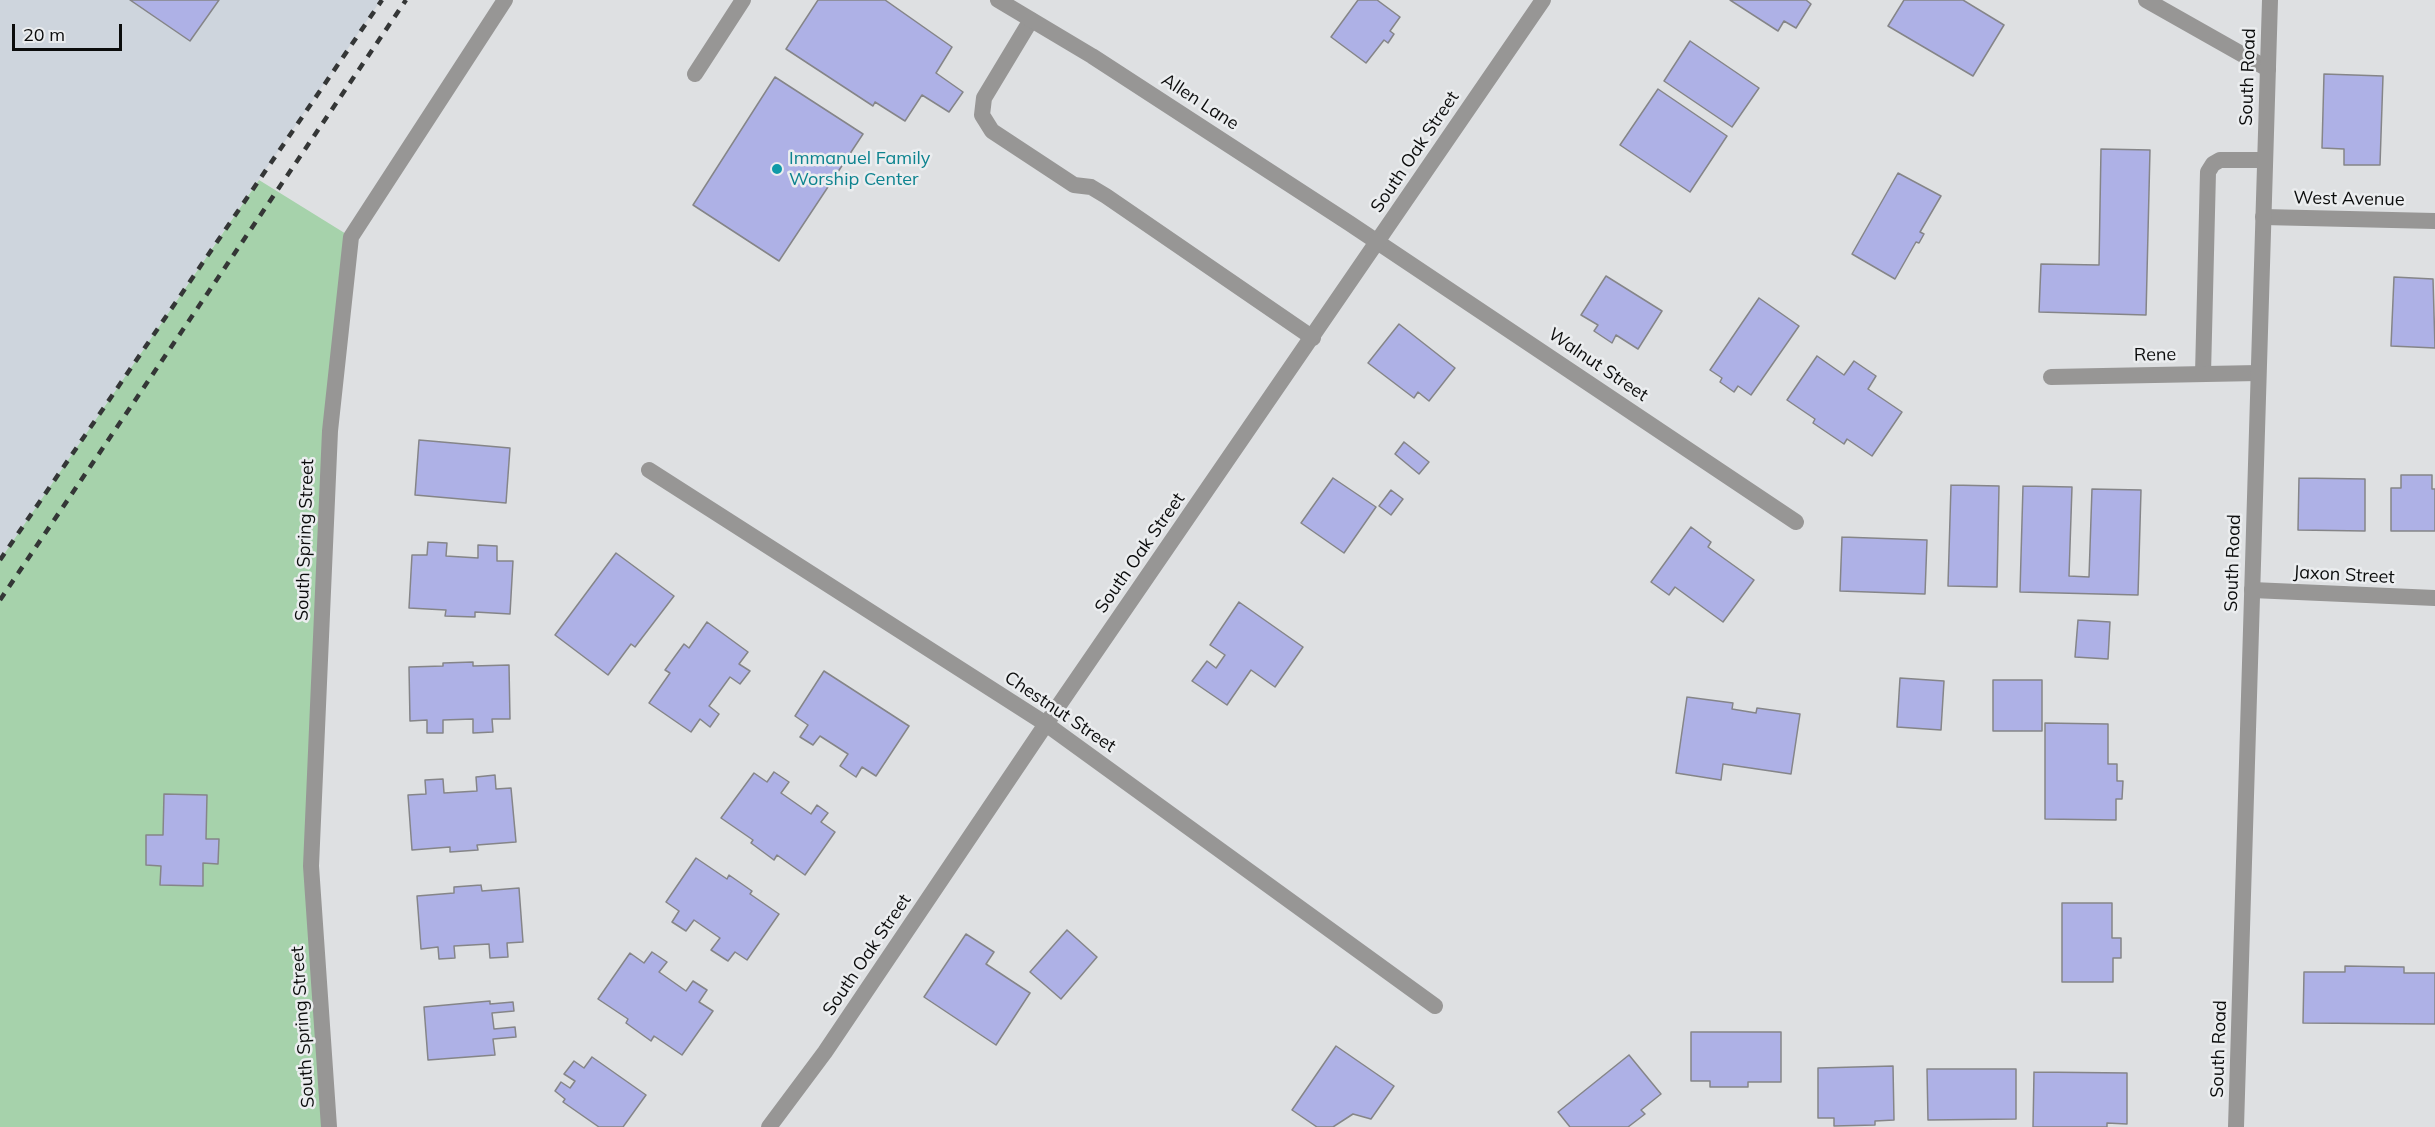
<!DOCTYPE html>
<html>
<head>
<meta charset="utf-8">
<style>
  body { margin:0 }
  #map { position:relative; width:2435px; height:1127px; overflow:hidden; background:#dee0e2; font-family:Mulish,sans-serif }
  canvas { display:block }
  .scale { position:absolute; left:12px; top:24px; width:110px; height:27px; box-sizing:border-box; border:3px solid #0b0c0c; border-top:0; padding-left:8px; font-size:18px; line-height:21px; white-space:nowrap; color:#0b0c0c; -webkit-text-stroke:4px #ebedef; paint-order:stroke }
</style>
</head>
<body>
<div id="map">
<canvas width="2435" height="1127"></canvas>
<div class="scale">20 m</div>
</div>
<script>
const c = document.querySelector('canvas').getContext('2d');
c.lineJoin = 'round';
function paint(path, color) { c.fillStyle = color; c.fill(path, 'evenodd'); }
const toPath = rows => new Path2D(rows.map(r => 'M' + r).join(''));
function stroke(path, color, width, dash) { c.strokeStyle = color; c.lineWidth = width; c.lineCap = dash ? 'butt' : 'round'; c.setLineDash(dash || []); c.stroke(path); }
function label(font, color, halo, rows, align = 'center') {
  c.font = font + ' Mulish,sans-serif'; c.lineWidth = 5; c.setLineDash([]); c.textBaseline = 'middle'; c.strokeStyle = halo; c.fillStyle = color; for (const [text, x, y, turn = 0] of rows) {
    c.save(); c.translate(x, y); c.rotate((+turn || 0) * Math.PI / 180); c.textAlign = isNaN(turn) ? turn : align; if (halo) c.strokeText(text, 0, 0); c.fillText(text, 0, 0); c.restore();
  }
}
const built = toPath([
  [0,0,381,0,0,560]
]);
const green = toPath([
  [259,180,351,237,330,431,311,866,329,1127,0,1127,0,560]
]);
const building = toPath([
  [130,0,219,0,190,41,130,0],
  [818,0,885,0,952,47,936,73,963,92,949,112,922,95,905,121,875,102,873,106,786,49,818,0],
  [1358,0,1377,0,1400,17,1390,31,1394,34,1388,43,1384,40,1366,63,1331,37,1358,0],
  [1730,0,1806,0,1811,4,1796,28,1784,21,1778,31,1730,0],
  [1904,0,1963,0,2004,25,1973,76,1888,26,1904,0],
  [1690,41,1759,88,1732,127,1664,81,1690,41],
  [2324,74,2383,76,2380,165,2344,165,2344,149,2322,148,2324,74],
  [775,77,863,134,779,261,693,205,775,77],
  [1658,89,1727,136,1690,192,1620,145,1658,89],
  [2101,149,2150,150,2146,315,2039,312,2041,264,2099,265,2101,149],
  [1898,173,1941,196,1920,232,1924,234,1919,243,1916,242,1895,279,1852,254,1898,173],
  [1606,276,1662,311,1638,349,1616,335,1612,343,1594,331,1598,325,1581,315,1606,276],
  [2394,277,2433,279,2435,348,2391,346,2394,277],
  [1759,298,1799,326,1751,395,1738,386,1734,392,1720,382,1722,378,1710,370,1759,298],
  [1399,324,1455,368,1429,401,1418,392,1414,398,1368,363,1399,324],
  [1817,356,1844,375,1854,361,1876,376,1868,389,1902,412,1872,456,1847,439,1844,444,1813,423,1815,419,1787,400,1817,356],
  [419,440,510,448,506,503,415,495,419,440],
  [1404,442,1429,462,1419,474,1395,454,1404,442],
  [2401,475,2432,475,2432,489,2435,489,2435,531,2391,531,2391,488,2401,488,2401,475],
  [1333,478,1376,507,1344,553,1301,523,1333,478],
  [2299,478,2365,479,2365,531,2298,530,2299,478],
  [1951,485,1999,486,1997,587,1948,586,1951,485],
  [2023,486,2072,487,2069,576,2089,577,2092,489,2141,490,2138,595,2020,592,2023,486],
  [1391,490,1403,499,1391,515,1379,506,1391,490],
  [1691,527,1711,542,1708,547,1754,580,1723,622,1675,587,1669,595,1651,582,1691,527],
  [1842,537,1927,540,1925,594,1840,591,1842,537],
  [428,542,447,543,446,556,478,558,478,545,497,546,497,561,513,561,510,614,475,612,475,617,445,616,446,610,409,608,412,555,427,555,428,542],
  [616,553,674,596,635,647,631,644,608,675,555,635,616,553],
  [1239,602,1303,647,1275,687,1251,670,1227,705,1192,681,1207,661,1216,668,1225,655,1210,645,1239,602],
  [2078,620,2110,622,2108,659,2075,657,2078,620],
  [707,622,748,652,739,664,750,671,740,684,730,677,709,706,719,714,710,727,700,719,691,732,649,703,670,673,665,670,684,644,689,648,707,622],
  [473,662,473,666,509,665,510,719,492,719,493,732,473,733,473,719,443,720,443,733,427,733,427,720,410,721,409,667,443,666,443,663,473,662],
  [824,671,909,726,876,776,862,767,856,777,840,766,848,754,820,736,813,745,800,737,808,725,795,716,824,671],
  [1900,678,1944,681,1941,730,1897,727,1900,678],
  [1993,680,2042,680,2042,731,1993,731,1993,680],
  [1687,697,1733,703,1732,709,1756,713,1757,708,1800,714,1791,774,1723,764,1721,780,1676,773,1687,697],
  [2045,723,2108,724,2108,764,2117,764,2117,781,2123,781,2122,799,2116,799,2116,820,2045,819,2045,723],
  [774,772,789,782,781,793,811,814,817,805,828,813,821,822,835,832,805,875,777,855,774,860,751,843,753,840,721,818,754,773,767,782,774,772],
  [495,775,496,789,511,788,516,842,477,845,478,850,450,852,450,847,412,850,408,795,426,794,425,780,443,779,444,793,477,791,476,777,495,775],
  [164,794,207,795,206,839,219,839,218,864,203,863,203,886,160,885,161,866,146,865,146,835,163,835,164,794],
  [696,858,727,879,729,875,752,891,750,894,779,914,747,960,735,952,728,961,711,950,720,938,694,920,686,931,672,922,679,911,666,902,696,858],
  [481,885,482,891,519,888,523,942,507,943,508,957,490,958,489,944,454,946,455,958,439,959,438,947,421,949,417,896,454,893,454,887,481,885],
  [2062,903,2112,903,2112,938,2121,938,2121,958,2113,958,2113,982,2062,982,2062,903],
  [1067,930,1097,957,1061,999,1030,972,1067,930],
  [966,934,994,952,986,964,1030,993,996,1045,924,997,966,934],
  [652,952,667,962,659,972,686,991,693,981,707,990,699,1002,713,1011,682,1055,654,1036,651,1041,626,1023,628,1019,598,999,630,953,644,963,652,952],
  [2345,966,2404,967,2404,973,2435,973,2435,1024,2303,1023,2304,972,2345,972,2345,966],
  [490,1001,490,1004,513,1002,514,1011,492,1013,494,1029,515,1027,516,1037,493,1039,495,1055,428,1060,424,1007,490,1001],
  [1691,1032,1781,1032,1781,1082,1748,1082,1748,1087,1710,1087,1710,1081,1691,1081,1691,1032],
  [1336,1046,1394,1086,1371,1119,1353,1114,1333,1127,1317,1127,1292,1110,1336,1046],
  [1629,1055,1661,1094,1641,1110,1645,1114,1628,1127,1570,1127,1558,1112,1629,1055],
  [592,1057,646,1095,623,1127,599,1127,563,1102,565,1099,555,1091,561,1082,570,1088,575,1081,564,1074,574,1061,584,1068,592,1057],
  [1893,1066,1894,1120,1875,1121,1875,1125,1834,1126,1834,1118,1818,1118,1818,1068,1893,1066],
  [1927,1069,2016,1069,2016,1119,1928,1120,1927,1069],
  [2034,1072,2127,1073,2127,1124,2107,1123,2107,1127,2033,1127,2034,1072]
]);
const service = toPath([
  [1031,20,984,98,982,115,992,131,1074,185,1091,187,1106,196,1313,338],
  [695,74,743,0],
  [2203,374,2208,172,2213,164,2220,160,2265,160]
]);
const minor = toPath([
  [998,0,1092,56,1349,223,1796,522],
  [2146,0,2268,69],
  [2263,217,2435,221],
  [2051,377,2258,373],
  [649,470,1046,724,1435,1006],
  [2252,590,2435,598],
  [329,1127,311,866,330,431,351,237,505,0]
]);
const tertiary = toPath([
  [769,1127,825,1052,1046,724,1543,0],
  [2236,1127,2270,0]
]);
const rail = toPath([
  [0,560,382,0],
  [0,600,406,0]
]);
const markers = [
  [777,169,6,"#0f9aa8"]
];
const streetNames = [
  ["South Road",2248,77,-88],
  ["Allen Lane",1200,102,33],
  ["South Oak Street",1415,152,-56],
  ["West Avenue",2349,199,1],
  ["Rene",2155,355,-1],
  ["Walnut Street",1598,365,34],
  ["South Spring Street",305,540,-88],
  ["South Oak Street",1140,553,-55],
  ["South Road",2233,563,-88],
  ["Jaxon Street",2344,575,3],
  ["Chestnut Street",1060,712,34],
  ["South Oak Street",867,955,-56],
  ["South Spring Street",303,1027,-94],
  ["South Road",2219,1049,-88]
];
const cultureNames = [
  ["Immanuel Family",789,159],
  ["Worship Center",789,180]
];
paint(built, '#ced5dd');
paint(green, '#a6d2ab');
paint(building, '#aeb1e6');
stroke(building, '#858588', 1.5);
stroke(service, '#979695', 16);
stroke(minor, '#979695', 16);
stroke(tertiary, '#979695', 16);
stroke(rail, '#343636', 4.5, [8, 8]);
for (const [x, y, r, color] of markers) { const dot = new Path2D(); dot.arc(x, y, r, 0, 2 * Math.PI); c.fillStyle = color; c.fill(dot); stroke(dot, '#ebedef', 2); }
label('18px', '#0b0c0c', '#ebedef', streetNames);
label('18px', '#0d838f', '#ebedef', cultureNames, 'left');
</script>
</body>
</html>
